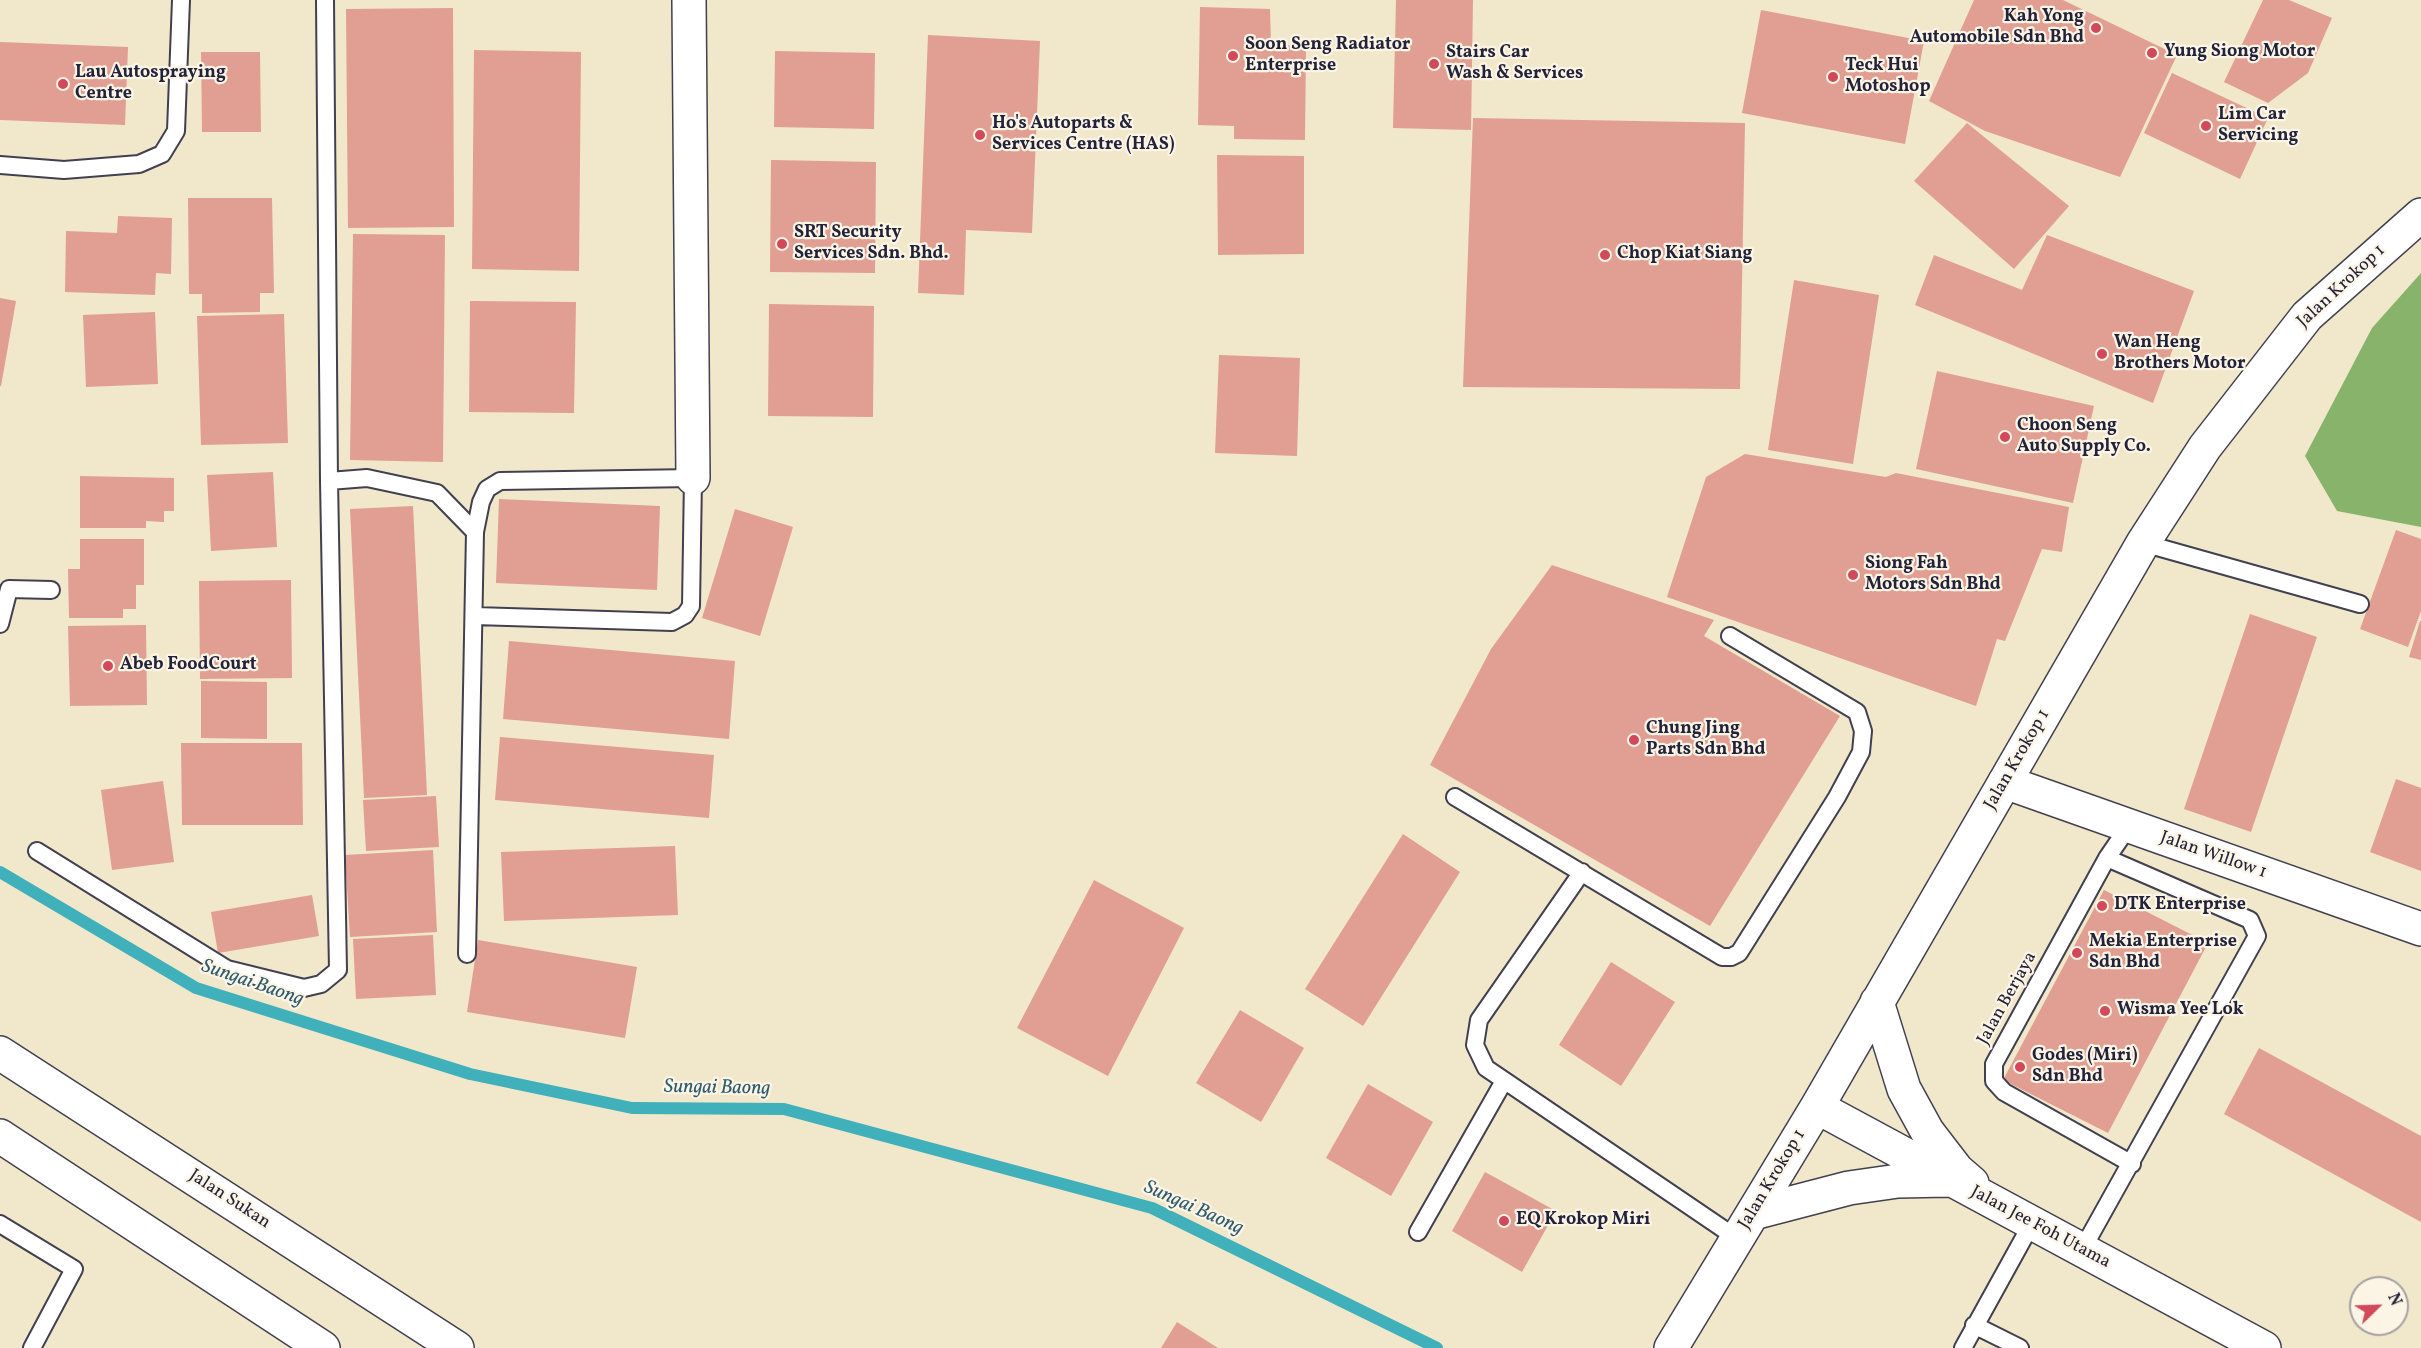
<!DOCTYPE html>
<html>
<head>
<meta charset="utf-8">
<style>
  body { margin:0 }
  #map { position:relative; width:2421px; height:1348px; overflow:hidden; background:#f1e7ca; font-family:Vollkorn,serif }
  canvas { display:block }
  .north { position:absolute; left:2349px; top:1276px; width:60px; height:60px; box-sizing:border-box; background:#fcf5e5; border:2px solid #a5a1a1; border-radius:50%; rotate:67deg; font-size:16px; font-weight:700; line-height:24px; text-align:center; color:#22223b }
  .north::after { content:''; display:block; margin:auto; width:21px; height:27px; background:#d1495b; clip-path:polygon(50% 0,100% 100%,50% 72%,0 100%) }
</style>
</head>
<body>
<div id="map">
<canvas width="2421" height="1348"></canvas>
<div class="north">N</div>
</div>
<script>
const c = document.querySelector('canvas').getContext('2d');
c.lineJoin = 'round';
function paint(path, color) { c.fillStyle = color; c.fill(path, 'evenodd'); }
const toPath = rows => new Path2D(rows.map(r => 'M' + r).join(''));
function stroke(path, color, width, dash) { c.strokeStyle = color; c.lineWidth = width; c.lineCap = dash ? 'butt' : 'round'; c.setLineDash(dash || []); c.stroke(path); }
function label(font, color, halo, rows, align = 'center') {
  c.font = font + ' Vollkorn,serif'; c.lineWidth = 4.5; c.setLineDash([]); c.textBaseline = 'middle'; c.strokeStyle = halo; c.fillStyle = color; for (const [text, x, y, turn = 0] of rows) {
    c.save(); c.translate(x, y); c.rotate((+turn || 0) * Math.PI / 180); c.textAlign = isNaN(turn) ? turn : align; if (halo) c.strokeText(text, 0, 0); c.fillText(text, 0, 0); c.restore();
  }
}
const forest = toPath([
  [2421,273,2421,527,2337,511,2305,456,2372,328]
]);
const stream = toPath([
  [0,872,196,988,470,1074,632,1108,784,1109,1152,1208,1437,1348]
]);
const building = toPath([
  [1396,0,1473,0,1471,130,1393,128],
  [1974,0,2063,0,2177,55,2120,177,1985,131,1929,101],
  [2263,0,2289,0,2332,18,2308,73,2268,103,2224,82],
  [1200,7,1270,9,1271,45,1306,46,1305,140,1234,139,1234,126,1198,125],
  [453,8,454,227,348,228,346,9],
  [1761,10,1924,41,1905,144,1742,113],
  [928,35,1040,41,1032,233,966,230,964,295,918,293],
  [0,42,128,47,125,125,0,120],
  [474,50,581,52,579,271,472,269],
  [775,51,875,53,874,129,774,127],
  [201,52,260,52,261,132,202,132],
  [2172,73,2268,118,2240,179,2144,133],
  [1473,118,1745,123,1740,389,1463,387],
  [1967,123,2069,206,2014,269,1914,181],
  [1217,155,1304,156,1304,254,1218,255],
  [771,160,876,162,875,273,770,272],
  [188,198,272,198,274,293,260,293,260,312,202,313,202,294,189,294],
  [118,216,172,218,171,274,156,273,155,295,65,292,66,231,117,233],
  [353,234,445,235,443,462,350,460],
  [2047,235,2194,291,2153,403,1915,305,1934,255,2022,290],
  [1794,280,1879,295,1853,464,1768,450],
  [0,298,16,301,1,386,0,386],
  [470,301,576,302,574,413,469,412],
  [769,304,874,306,873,417,768,416],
  [155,312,158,384,86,387,83,315],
  [284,314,288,443,201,445,197,316],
  [1219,355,1300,358,1297,456,1215,453],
  [1937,371,2094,406,2073,503,1916,469],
  [1745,454,1886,477,1896,473,2069,507,2062,552,2042,549,2005,641,1997,639,1976,706,1667,597,1706,477],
  [273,472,277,547,211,551,207,475],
  [80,476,174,478,174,511,164,511,164,522,146,521,146,528,80,528],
  [499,499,660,506,657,590,496,583],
  [413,506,427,795,364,798,350,509],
  [735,509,793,527,760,636,702,618],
  [2396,530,2421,539,2421,611,2408,647,2360,629],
  [80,539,144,539,144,585,136,585,136,609,123,609,123,618,69,618,68,569,80,569],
  [1552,565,1714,620,1704,636,1840,716,1710,926,1430,765,1491,649],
  [291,580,292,678,200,679,199,581],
  [2250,614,2317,637,2251,832,2184,809],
  [2420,621,2421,621,2421,660,2409,657],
  [146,625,147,705,70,706,68,626],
  [509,641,735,661,729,739,503,719],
  [201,681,267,682,267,739,201,738],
  [500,737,714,755,709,818,495,800],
  [181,743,302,743,303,825,182,825],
  [2396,779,2421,788,2421,871,2370,852],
  [163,781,174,862,112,870,101,790],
  [436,796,439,847,366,851,363,800],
  [1403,834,1460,872,1363,1026,1305,989],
  [675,846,678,915,504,921,501,852],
  [433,850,437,932,350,937,345,855],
  [1094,880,1184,928,1108,1076,1017,1028],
  [2104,890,2208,943,2108,1133,2003,1080],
  [312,895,319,936,218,953,211,912],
  [433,935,436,995,356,999,353,939],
  [478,940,637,967,625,1038,467,1012],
  [1611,962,1675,1002,1621,1086,1559,1045],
  [1240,1010,1304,1048,1261,1122,1196,1083],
  [2259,1048,2421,1136,2421,1222,2224,1114],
  [1368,1084,1433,1122,1391,1196,1326,1158],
  [1485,1172,1556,1211,1522,1272,1452,1231],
  [1177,1322,1218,1348,1161,1348]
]);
const lane = toPath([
  [0,165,64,170,139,164,162,154,176,131,181,0],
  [329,481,367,478,437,493,475,532,467,954],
  [475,532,481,502,487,489,500,481,693,478,691,606,685,615,672,622,475,616],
  [2143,543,2360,604],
  [0,624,9,589,51,590],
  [1455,797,1722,957,1731,957,1739,953,1837,797,1861,752,1863,731,1857,712,1730,636],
  [2129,826,2107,858,1994,1064,1994,1081,2004,1092,2132,1164],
  [37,851,227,969,304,988,321,984,338,970,329,481,325,0],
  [1582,872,1479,1020,1475,1045,1486,1068,1738,1239],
  [0,1224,74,1269,32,1348],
  [1418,1232,1504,1081],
  [2082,1250,2257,936,2250,920,2107,858],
  [1974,1325,2020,1348],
  [1963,1348,2032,1223]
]);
const street = toPath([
  [689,0,693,478],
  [2005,782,2421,929]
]);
const secondary = toPath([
  [1877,1002,1904,1089,1927,1131,1957,1170,1972,1183],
  [0,1053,457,1348],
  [1817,1107,2264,1348],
  [0,1136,323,1348],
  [1753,1213,1849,1188,1898,1181,1948,1180],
  [1671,1348,1817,1107,2143,543,2205,447,2307,316,2421,215]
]);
const markers = [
  [2096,28,6,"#d1495b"],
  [2152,53,6,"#d1495b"],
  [1233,56,6,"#d1495b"],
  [1434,64,6,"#d1495b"],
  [1833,77,6,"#d1495b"],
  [63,84,6,"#d1495b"],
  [2206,126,6,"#d1495b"],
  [980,135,6,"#d1495b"],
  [782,244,6,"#d1495b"],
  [1605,255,6,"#d1495b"],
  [2102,354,6,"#d1495b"],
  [2005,437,6,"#d1495b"],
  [1853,575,6,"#d1495b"],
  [108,666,6,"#d1495b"],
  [1634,740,6,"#d1495b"],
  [2102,906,6,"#d1495b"],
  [2077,953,6,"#d1495b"],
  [2105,1011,6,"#d1495b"],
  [2020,1067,6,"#d1495b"],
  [1504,1221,6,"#d1495b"]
];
const poiNames = [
  ["Kah Yong",2084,18,"right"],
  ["Automobile Sdn Bhd",2084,39,"right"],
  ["Soon Seng Radiator",1245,46],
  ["Enterprise",1245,67],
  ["Yung Siong Motor",2164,53],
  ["Stairs Car",1446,54],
  ["Wash & Services",1446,75],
  ["Teck Hui",1845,67],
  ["Motoshop",1845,88],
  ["Lau Autospraying",75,74],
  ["Centre",75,95],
  ["Lim Car",2218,116],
  ["Servicing",2218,137],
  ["Ho's Autoparts &",992,125],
  ["Services Centre (HAS)",992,146],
  ["SRT Security",794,234],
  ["Services Sdn. Bhd.",794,255],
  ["Chop Kiat Siang",1617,255],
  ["Wan Heng",2114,344],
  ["Brothers Motor",2114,365],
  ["Choon Seng",2017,427],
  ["Auto Supply Co.",2017,448],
  ["Siong Fah",1865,565],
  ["Motors Sdn Bhd",1865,586],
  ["Abeb FoodCourt",120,666],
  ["Chung Jing",1646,730],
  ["Parts Sdn Bhd",1646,751],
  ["DTK Enterprise",2114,906],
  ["Mekia Enterprise",2089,943],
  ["Sdn Bhd",2089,964],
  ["Wisma Yee Lok",2117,1011],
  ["Godes (Miri)",2032,1057],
  ["Sdn Bhd",2032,1078],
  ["EQ Krokop Miri",1516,1221]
];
const streetNames = [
  ["Jalan Krokop 1",2342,287,-43],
  ["Jalan Krokop 1",2018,760,-60],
  ["Jalan Willow 1",2213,856,19],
  ["Jalan Berjaya",2008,999,-61],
  ["Jalan Krokop 1",1773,1180,-59],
  ["Jalan Sukan",229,1200,33],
  ["Jalan Jee Foh Utama",2040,1228,28]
];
const waterNames = [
  ["Sungai Baong",252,984,19],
  ["Sungai Baong",717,1089,1],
  ["Sungai Baong",1193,1209,24]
];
paint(forest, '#88b36b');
stroke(stream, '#40b0ba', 12);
paint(building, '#e19e92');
stroke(lane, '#414050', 20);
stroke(street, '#414050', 36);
stroke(secondary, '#414050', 36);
stroke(lane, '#fff', 16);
stroke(street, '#fff', 33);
stroke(secondary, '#fff', 33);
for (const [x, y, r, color] of markers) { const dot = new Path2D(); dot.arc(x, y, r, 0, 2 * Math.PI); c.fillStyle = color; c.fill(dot); stroke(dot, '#fcf5e5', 2); }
label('bold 18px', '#22223b', '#fcf5e5', poiNames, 'left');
label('18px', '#22223b', '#fcf5e5', streetNames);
label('italic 20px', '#2e5b6e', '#fcf5e5', waterNames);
</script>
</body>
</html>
